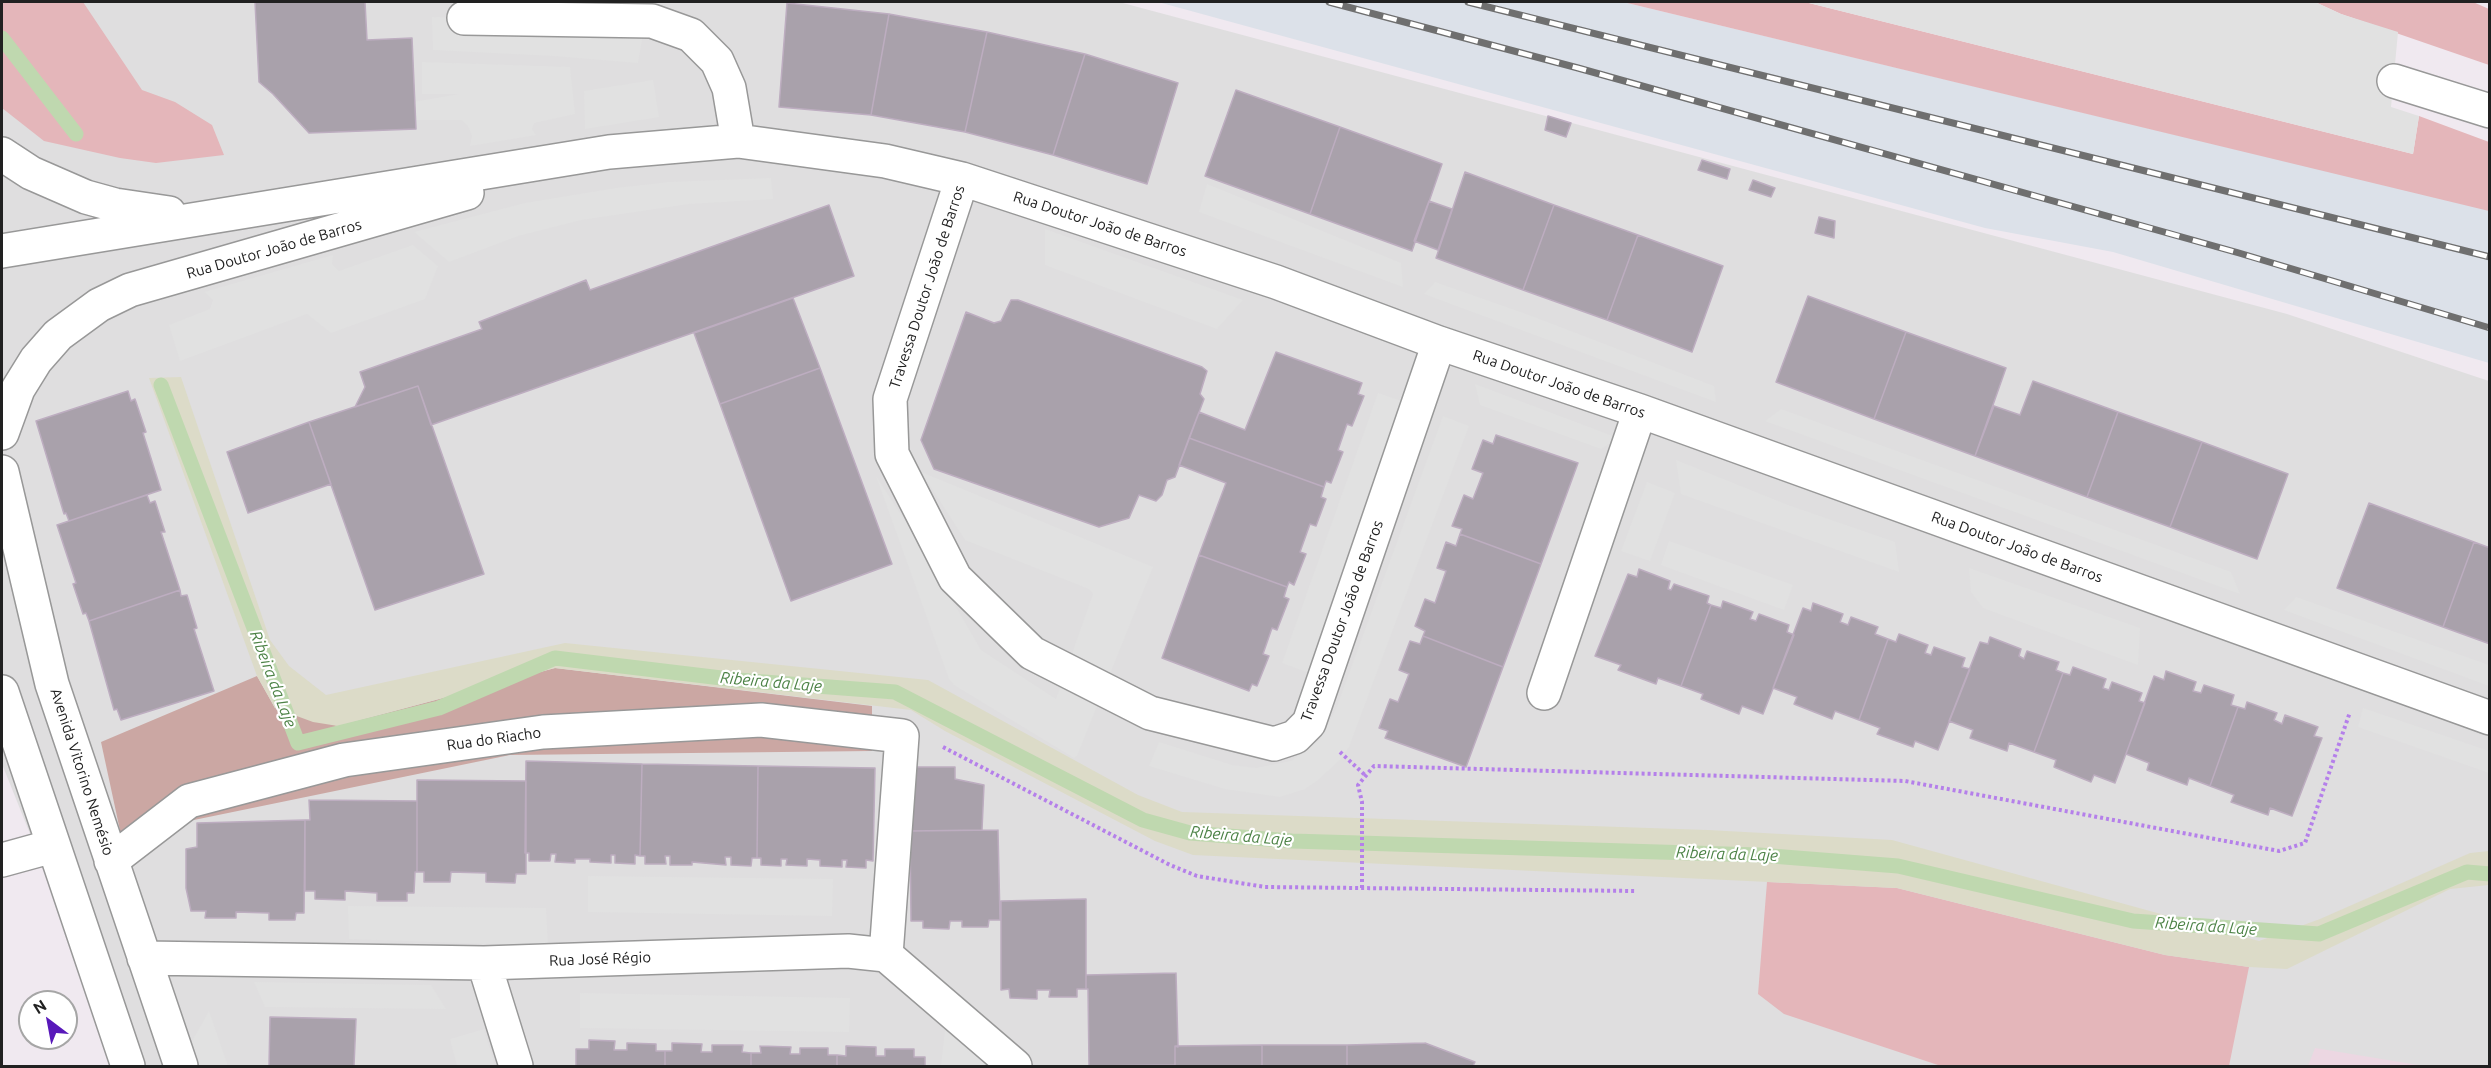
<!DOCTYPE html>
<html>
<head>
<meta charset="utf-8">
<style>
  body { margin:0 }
  #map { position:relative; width:2491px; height:1068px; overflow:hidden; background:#f0e9f0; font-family:Ubuntu,sans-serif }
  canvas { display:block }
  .frame { position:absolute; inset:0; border:3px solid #212121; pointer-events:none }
  .north { position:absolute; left:18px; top:990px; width:60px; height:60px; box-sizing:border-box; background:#fff; border:2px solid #a6a6a6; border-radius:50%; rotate:328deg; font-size:16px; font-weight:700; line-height:24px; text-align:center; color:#212121 }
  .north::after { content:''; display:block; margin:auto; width:21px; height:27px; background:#5818ba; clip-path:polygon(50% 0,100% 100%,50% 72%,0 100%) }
</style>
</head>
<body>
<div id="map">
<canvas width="2491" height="1068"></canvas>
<div class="frame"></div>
<div class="north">N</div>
</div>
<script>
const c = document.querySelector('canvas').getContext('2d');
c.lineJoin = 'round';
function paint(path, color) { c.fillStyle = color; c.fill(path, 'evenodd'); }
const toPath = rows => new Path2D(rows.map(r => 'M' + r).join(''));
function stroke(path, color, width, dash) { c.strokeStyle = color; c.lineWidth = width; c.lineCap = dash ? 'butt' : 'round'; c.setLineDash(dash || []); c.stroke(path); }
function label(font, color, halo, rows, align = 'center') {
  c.font = font + ' Ubuntu,sans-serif'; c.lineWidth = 4.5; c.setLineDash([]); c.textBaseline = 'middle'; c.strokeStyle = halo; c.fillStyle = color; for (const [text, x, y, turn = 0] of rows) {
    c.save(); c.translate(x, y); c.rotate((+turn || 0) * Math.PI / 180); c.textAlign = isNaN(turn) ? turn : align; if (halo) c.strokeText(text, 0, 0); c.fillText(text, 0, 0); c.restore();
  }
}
const residential = toPath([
  [2,2,1119,2,2287,314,2489,381,2489,1066,123,1066,2,764]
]);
const industrial = toPath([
  [1158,2,1623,2,2489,210,2489,363,2113,252,1985,228]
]);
const farmland = toPath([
  [2315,1048,2424,1066,2425,1066,2308,1066]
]);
const grass = toPath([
  [2,2,83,2,142,90,175,102,212,125,224,155,156,163,120,158,44,141,2,108],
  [1623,2,1805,2,2413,154,2419,116,2489,142,2489,211],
  [2315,2,2473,2,2489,9,2489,65,2341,14],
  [1767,882,1897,888,2165,955,2249,967,2229,1066,1941,1066,1784,1014,1758,994]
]);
const forest = toPath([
  [555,668,872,706,872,751,510,755,121,835,101,742,257,676,275,708,338,726]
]);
const wetland = toPath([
  [181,377,270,640,289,666,326,695,565,643,928,680,1138,795,1182,812,1708,830,1892,840,2259,941,2320,919,2470,853,2489,851,2489,885,2450,889,2287,969,2249,967,2165,955,1897,888,1193,855,1155,841,945,731,911,710,555,668,338,726,313,722,275,708,257,676,149,378]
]);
const parking = toPath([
  [1805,2,2315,2,2341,14,2398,32,2391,107,2419,116,2413,154],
  [432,17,547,20,644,29,638,63,554,56,433,50],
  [422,62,570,67,575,114,534,123,532,129,536,135,470,146,472,136,468,126,461,120,416,120,414,102,459,94,422,94],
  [653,80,659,117,585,129,584,91],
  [771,178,773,199,689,204,581,220,518,236,449,262,414,232,525,203,616,188,669,182],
  [1207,184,1401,263,1403,287,1199,212],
  [1045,229,1243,300,1217,329,1045,265],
  [413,245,438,266,425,299,331,333,307,314,180,361,169,325,210,309,213,300,204,292,333,255,332,264,339,271],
  [1435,282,1529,315,1714,386,1716,402,1424,294],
  [1475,384,1618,438,1601,449,1480,405],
  [1378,393,1413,405,1312,674,1282,663],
  [1781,409,2231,572,2240,594,1765,421],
  [1443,416,1469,426,1349,747,1340,760,1317,781,1305,789,1280,797,1225,789,1149,766,1159,742,1232,765,1256,768,1291,761,1319,740,1336,709],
  [1676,460,1788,505,1895,542,1899,572,1681,494],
  [921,472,1153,567,1077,756,1074,758,954,685,949,679,876,476,917,539,981,650,1056,699,1093,594,1089,589,965,540],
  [1647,482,1675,493,1650,561,1621,551],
  [1669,541,1793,585,1784,610,1661,565],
  [1969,568,2140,628,2138,665,1983,608,1971,592],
  [2296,597,2489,665,2489,686,2284,610],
  [2363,708,2489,751,2489,773,2358,727],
  [588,876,833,879,832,916,588,912],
  [348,906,546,908,548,946,349,939],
  [254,982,431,985,446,1009,265,1007],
  [580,993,850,998,849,1032,580,1028],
  [209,1011,228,1066,193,1066,187,1050],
  [484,1029,495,1066,457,1066,450,1039],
  [945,1030,988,1066,941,1066]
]);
const stream = toPath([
  [2,38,76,134],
  [161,385,298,743,439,708,555,658,738,680,895,692,1143,820,1190,833,1292,841,1759,855,1898,866,2133,921,2319,934,2467,872,2490,874]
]);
const building = toPath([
  [255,2,365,2,367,40,412,38,416,129,309,133,273,94,259,82,255,2],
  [787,3,889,14,871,115,779,107,787,3],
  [889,14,987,32,965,132,871,115,889,14],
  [987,32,1085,54,1053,155,965,132,987,32],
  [1085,54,1178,83,1147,184,1053,155,1085,54],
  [1236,90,1340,127,1310,214,1205,176,1236,90],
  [1548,116,1571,123,1566,137,1545,130,1548,116],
  [1340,127,1442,164,1412,251,1310,214,1340,127],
  [1702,160,1730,169,1727,179,1698,170,1702,160],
  [1465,172,1554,205,1523,290,1436,258,1465,172],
  [1753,180,1775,188,1771,197,1749,190,1753,180],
  [1429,201,1452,209,1438,250,1414,241,1429,201],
  [829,205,854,276,431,425,418,386,355,407,365,387,360,372,482,329,479,322,586,280,590,290,829,205],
  [1554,205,1638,235,1607,320,1523,290,1554,205],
  [1819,217,1835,221,1834,238,1815,233,1819,217],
  [1638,235,1723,266,1692,352,1607,320,1638,235],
  [1808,296,1906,332,1874,419,1776,382,1808,296],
  [793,298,820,368,720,404,694,333,793,298],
  [1011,300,1018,300,1202,367,1207,371,1200,394,1204,399,1175,477,1167,480,1162,495,1156,501,1139,495,1129,518,1099,527,934,469,921,440,966,312,994,323,1001,321,1011,300],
  [1906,332,2006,368,1975,456,1874,419,1906,332],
  [1276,352,1362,383,1358,394,1364,396,1352,426,1347,424,1338,450,1343,452,1331,483,1326,481,1324,487,1189,438,1199,412,1245,430,1276,352],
  [820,368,892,564,791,601,720,404,820,368],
  [2033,381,2118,412,2087,497,1975,456,1994,406,2020,415,2033,381],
  [418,386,484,574,375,610,309,422,418,386],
  [128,391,131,401,135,399,146,432,143,433,161,490,69,521,66,513,64,514,36,421,128,391],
  [2118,412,2202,442,2170,527,2087,497,2118,412],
  [309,422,331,484,248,513,227,452,309,422],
  [1496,435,1578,463,1541,564,1460,534,1462,529,1452,526,1464,495,1473,499,1483,473,1472,469,1483,440,1493,444,1496,435],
  [1189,438,1324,487,1321,497,1326,499,1316,526,1310,524,1300,552,1306,554,1294,585,1289,582,1287,587,1199,555,1226,483,1179,465,1189,438],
  [2202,442,2288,474,2257,559,2170,527,2202,442],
  [147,495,150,503,155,501,165,532,161,532,180,590,89,621,86,613,83,614,73,584,76,583,57,525,147,495],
  [2369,503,2474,542,2443,627,2337,588,2369,503],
  [1460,534,1541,564,1503,667,1423,636,1425,631,1415,626,1425,599,1435,603,1446,571,1437,568,1446,542,1456,546,1460,534],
  [2474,542,2490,548,2490,644,2443,627,2474,542],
  [1199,555,1287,587,1284,597,1289,599,1277,630,1272,628,1263,654,1269,656,1257,686,1252,684,1249,691,1162,658,1199,555],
  [1639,569,1670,581,1668,589,1671,590,1674,584,1709,596,1707,603,1711,605,1681,686,1658,678,1656,684,1618,670,1621,665,1595,656,1628,574,1637,577,1639,569],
  [180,590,181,596,187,595,197,628,194,629,214,691,121,720,117,709,114,710,89,621,180,590],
  [1723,601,1753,612,1750,619,1756,621,1759,614,1789,625,1787,632,1794,635,1763,714,1742,706,1739,714,1701,699,1703,694,1681,686,1711,605,1721,608,1723,601],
  [1813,603,1843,614,1840,622,1848,625,1851,617,1878,627,1875,634,1888,639,1859,720,1835,711,1832,719,1794,704,1797,697,1773,688,1803,608,1811,611,1813,603],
  [1899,634,1928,645,1925,653,1931,655,1934,647,1965,658,1962,667,1970,669,1938,750,1915,741,1913,747,1877,734,1880,728,1859,720,1888,639,1896,642,1899,634],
  [1423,636,1503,667,1466,767,1385,738,1388,731,1379,728,1390,699,1398,702,1409,674,1399,670,1410,641,1420,644,1423,636],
  [1990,637,2021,649,2019,656,2024,659,2027,651,2059,662,2056,670,2063,673,2034,752,2009,743,2007,751,1970,738,1973,730,1949,721,1980,642,1988,644,1990,637],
  [2073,667,2106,679,2103,688,2109,690,2112,682,2142,693,2139,701,2145,703,2115,783,2094,775,2091,782,2054,767,2056,760,2034,752,2063,673,2070,675,2073,667],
  [2166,671,2196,682,2193,691,2201,693,2204,685,2234,695,2231,705,2238,707,2210,786,2189,778,2187,785,2147,770,2149,763,2126,754,2154,676,2164,680,2166,671],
  [2247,702,2277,713,2274,720,2282,724,2285,715,2318,727,2314,736,2322,738,2292,816,2270,808,2268,815,2231,802,2234,795,2210,786,2238,707,2245,709,2247,702],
  [526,761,642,764,640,856,635,855,635,864,615,863,615,855,611,855,611,863,590,862,590,859,575,859,575,863,555,862,556,854,551,854,550,861,529,861,529,853,525,853,526,761],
  [642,764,758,766,757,858,752,858,751,866,731,865,731,857,725,857,726,865,692,862,692,865,670,865,670,856,665,856,666,864,645,864,645,856,640,856,642,764],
  [758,766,875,768,873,861,866,860,866,868,846,867,847,860,842,860,842,867,820,866,820,860,807,859,807,866,786,865,787,859,781,859,781,866,761,865,761,858,757,858,758,766],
  [909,767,955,767,955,779,984,785,982,830,910,831,909,767],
  [417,780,526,781,526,874,516,874,515,883,486,882,486,873,451,872,450,882,424,882,424,872,417,872,417,780],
  [309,800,417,801,417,872,415,872,414,893,407,893,407,901,377,901,377,893,345,891,345,900,315,899,315,891,305,891,305,820,310,820,309,800],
  [305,820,304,913,296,913,295,920,269,920,269,913,236,912,236,918,205,918,206,911,191,911,186,888,186,849,197,847,197,823,305,820],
  [998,830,1000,920,989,920,988,927,962,927,962,921,950,921,949,929,923,928,923,921,911,921,910,831,998,830],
  [1086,899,1086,989,1077,989,1077,997,1049,997,1050,990,1037,990,1037,999,1010,998,1009,989,1001,990,1001,901,1086,899],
  [1176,973,1178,1047,1175,1046,1175,1065,1089,1066,1088,989,1086,989,1086,975,1176,973],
  [270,1017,356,1019,354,1066,269,1066,270,1017],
  [589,1040,615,1041,614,1050,627,1050,627,1043,656,1044,656,1051,665,1051,665,1066,576,1066,576,1049,589,1049,589,1040],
  [672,1043,702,1044,701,1052,712,1052,712,1045,743,1045,742,1052,751,1053,751,1066,665,1066,665,1051,672,1051,672,1043],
  [1425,1043,1475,1062,1473,1066,1347,1066,1347,1045,1425,1043],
  [1262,1045,1262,1066,1175,1066,1175,1046,1262,1045],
  [1262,1045,1347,1045,1347,1066,1262,1066,1262,1045],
  [760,1046,791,1047,790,1054,800,1054,800,1048,828,1048,828,1055,837,1055,837,1066,751,1066,751,1053,761,1053,760,1046],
  [846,1046,876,1047,876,1056,885,1056,885,1049,914,1049,914,1057,925,1057,925,1066,837,1066,837,1055,846,1056,846,1046]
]);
const path = toPath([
  [943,747,1170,865,1197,876,1265,887,1636,891],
  [1340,752,1366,776],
  [1362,888,1362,802,1358,785,1374,766,1905,781,2279,851,2305,843,2350,712]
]);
const minor = toPath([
  [464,18,652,21,691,35,717,61,729,88,738,141],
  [2394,81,2490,111],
  [2,154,31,173,86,197,115,205,169,213],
  [962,179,890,399,892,454,955,578,1032,653,1150,713,1274,744,1295,737,1309,723,1439,343],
  [2,251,609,152,738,141,885,161,962,179,1276,282,1439,343,1640,411,2490,718],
  [2,433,18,389,36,360,58,335,99,305,130,290,467,193],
  [2,472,52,684,181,1066],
  [2,692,128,1066],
  [1544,693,1640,411],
  [2,860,53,846],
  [111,861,189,801,344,760,543,732,761,720,902,736,886,955],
  [144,958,484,963,848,951,886,955,1015,1066],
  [484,963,516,1066]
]);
const rail = toPath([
  [1329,2,1578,68,2239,253,2490,328],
  [1468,2,2490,257]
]);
const streetNames = [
  ["Rua Doutor João de Barros",1100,224,18],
  ["Rua Doutor João de Barros",274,249,-16],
  ["Travessa Doutor João de Barros",927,287,-72],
  ["Rua Doutor João de Barros",1559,384,19],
  ["Rua Doutor João de Barros",2017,547,20],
  ["Travessa Doutor João de Barros",1342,621,-70],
  ["Rua do Riacho",494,739,-8],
  ["Avenida Vitorino Nemésio",82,772,72],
  ["Rua José Régio",600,959,-2]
];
const waterNames = [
  ["Ribeira da Laje",273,679,69],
  ["Ribeira da Laje",771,682,5],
  ["Ribeira da Laje",1241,836,5],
  ["Ribeira da Laje",1727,854,2],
  ["Ribeira da Laje",2206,926,4]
];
paint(residential, '#dfdedf');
paint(industrial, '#dce1e9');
paint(farmland, '#ecd7e2');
paint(grass, '#e4b6ba');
paint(forest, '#cba7a3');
paint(wetland, '#dcdbc8');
paint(parking, '#e1e1e1');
stroke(stream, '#bfd8af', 15);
paint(building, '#a9a1ab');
stroke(building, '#bdadc0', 1.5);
stroke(minor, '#989898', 36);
stroke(path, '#b580ea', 4, [3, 3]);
stroke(minor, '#fff', 33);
stroke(rail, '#6f6f6f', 7);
stroke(rail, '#fff', 4.5, [14]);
label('15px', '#212121', '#fff', streetNames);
label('italic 16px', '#4c8246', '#fff', waterNames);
</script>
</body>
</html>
